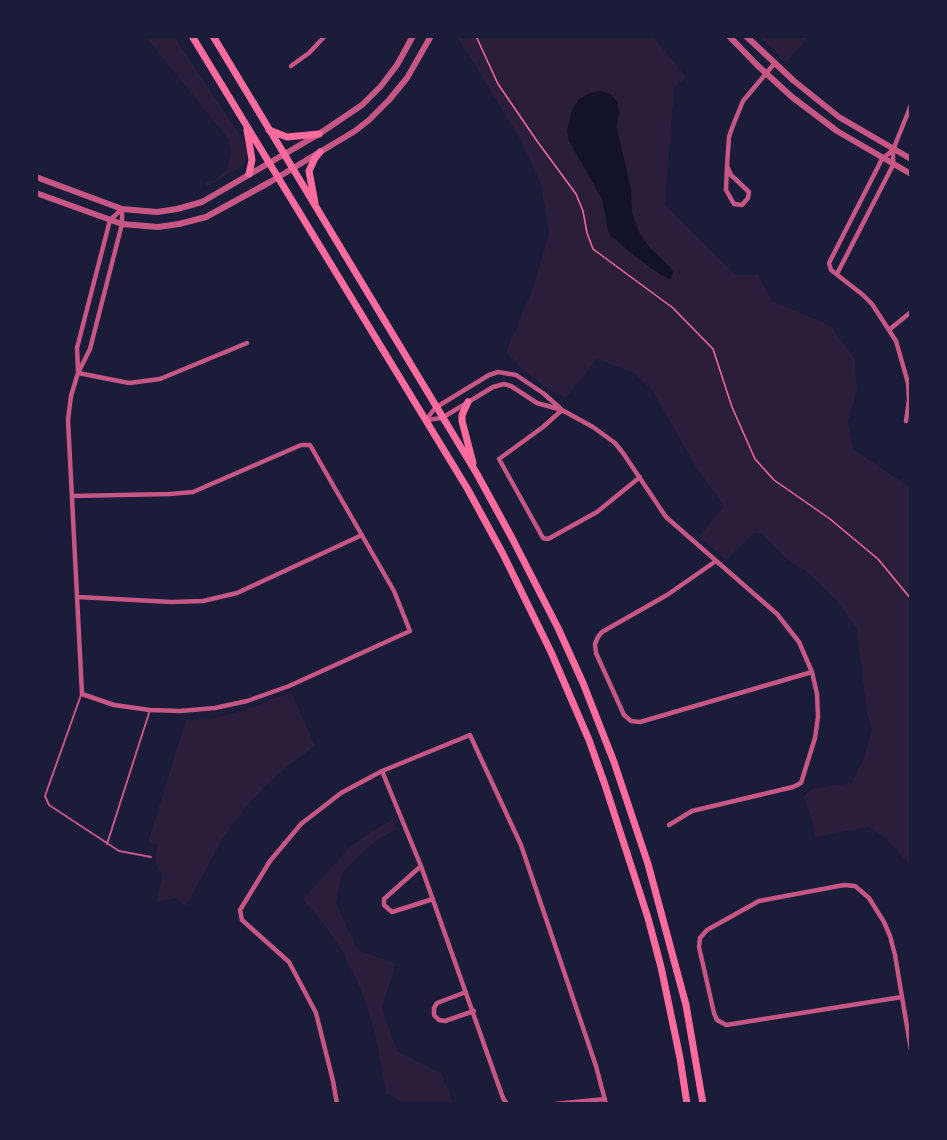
<!DOCTYPE html>
<html>
<head>
<meta charset="utf-8">
<style>
  body { margin:0 }
  #map { position:relative; width:947px; height:1140px; overflow:hidden; background:#1b1b3a; font-family:"Crimson Pro",serif }
  canvas { display:block }
  .frame { position:absolute; inset:0; border:38px solid #1b1b3a; pointer-events:none }
</style>
</head>
<body>
<div id="map">
<canvas width="947" height="1140"></canvas>
<div class="frame"></div>
</div>
<script>
const c = document.querySelector('canvas').getContext('2d');
c.lineJoin = 'round';
function paint(path, color) { c.fillStyle = color; c.fill(path, 'evenodd'); }
const toPath = rows => new Path2D(rows.map(r => 'M' + r).join(''));
function stroke(path, color, width, dash) { c.strokeStyle = color; c.lineWidth = width; c.lineCap = dash ? 'butt' : 'round'; c.setLineDash(dash || []); c.stroke(path); }
const green = toPath([
  [145,36,174,36,243,139,247,157,244,165,206,187,206,181,215,180,227,168,231,154,229,140],
  [457,36,653,36,686,77,674,88,665,205,736,275,758,275,772,301,831,326,855,359,857,391,848,421,853,449,911,488,911,866,883,836,869,827,815,837,811,815,803,797,812,789,851,783,863,760,872,730,867,713,857,630,836,600,805,570,788,560,761,533,754,533,726,560,699,536,724,506,696,467,652,390,634,373,597,359,566,398,548,389,524,371,506,352,532,291,549,234,541,185,522,142],
  [759,36,810,36,786,62],
  [291,692,315,746,289,765,265,786,242,812,222,840,186,906,176,898,157,902,162,874,155,863,157,845,148,842,186,720,211,719,248,709],
  [392,820,397,829,375,841,342,873,336,903,358,950,396,964,382,1007,397,1051,441,1073,454,1104,404,1104,386,1093,375,1033,361,990,343,952,325,926,303,899,349,848,370,832]
]);
const water = toPath([
  [600,91,611,94,618,103,619,114,617,127,631,190,632,213,639,232,649,247,670,267,673,272,671,279,661,275,636,257,611,236,608,231,602,199,569,141,567,131,572,110,579,99,590,93]
]);
const path = toPath([
  [476,36,498,84,537,141,576,194,583,211,587,233,593,249,673,308,713,349,732,407,755,459,774,480,830,519,878,559,911,599]
]);
const service = toPath([
  [81,695,45,796,49,805,119,851,151,857],
  [107,844,150,710]
]);
const minor = toPath([
  [291,66,309,53,325,36],
  [893,150,882,159,829,263,831,270,863,295,872,304,896,341,908,383,909,400,906,421],
  [727,166,731,175,749,192,748,198,742,205,734,204,726,190,727,166,729,137,732,128,743,101,774,64],
  [837,274,893,165,893,150,911,105],
  [890,329,911,312],
  [78,371,77,348,110,220,122,209],
  [78,373,129,383,160,379,247,343],
  [562,410,543,427,499,459,543,538,548,539,597,512,640,477],
  [426,420,442,418,493,387,504,384,511,386,537,403,562,410,593,427,615,443,623,453,666,517,777,614,799,642,812,672,817,694,818,717,815,738,801,783,793,787,692,811,669,825],
  [426,420,435,408,489,375,498,372,516,375,543,393,560,408],
  [72,496,170,494,193,492,301,445,310,445,394,591,410,631,289,686,247,701,215,708,180,711,150,710,114,705,82,694,68,420,71,396,78,373,90,349,122,224,122,209],
  [716,561,667,595,602,632,598,637,595,644,596,653,624,715,631,721,640,722,812,672],
  [78,597,171,602,203,601,237,593,362,535],
  [382,771,421,866,503,1098,507,1104],
  [421,866,384,899,384,905,392,912,433,899],
  [466,992,437,1003,434,1008,434,1015,439,1020,445,1021,474,1011],
  [902,997,726,1025,717,1020,714,1013,699,947,700,938,707,930,759,901,844,885,855,886,869,898,884,922,890,936,895,955,902,997,911,1050],
  [337,1104,333,1081,316,1013,289,962,242,920,240,910,270,861,301,824,341,793,382,771,470,735,521,845,596,1066,606,1104],
  [555,1104,605,1099]
]);
const tertiary = toPath([
  [729,36,757,65,792,97,837,131,911,174],
  [746,36,794,81,839,117,911,159],
  [36,177,122,209,157,212,177,209,202,202,319,134,362,105,381,86,397,65,413,36],
  [36,193,122,224,158,227,179,224,206,217,270,182,355,131,369,120,389,100,407,78,431,36]
]);
const secondary = toPath([
  [192,36,467,488,503,554,551,652,589,740,605,785,648,918,661,967,680,1058,687,1104],
  [213,36,477,474,512,538,558,628,583,683,614,762,648,864,686,1005,703,1104],
  [247,130,252,160,249,174],
  [269,130,287,137,319,134],
  [315,203,309,171,315,158,320,152],
  [468,402,462,415,462,421,473,463]
]);
paint(green, '#2a1e3b');
paint(water, '#12122b');
stroke(path, '#ff6b9d', 1.5);
stroke(service, '#c65784', 2);
stroke(minor, '#c65784', 4.5);
stroke(tertiary, '#c65784', 6);
stroke(secondary, '#ff6b9d', 7);
</script>
</body>
</html>
